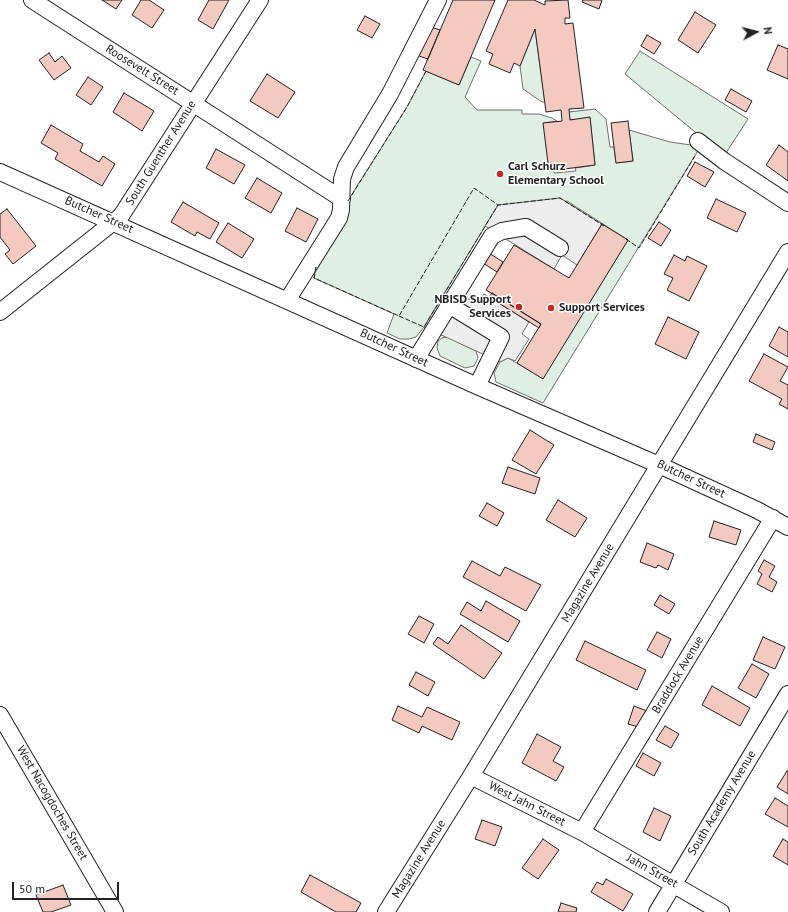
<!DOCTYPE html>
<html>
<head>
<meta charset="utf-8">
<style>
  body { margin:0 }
  #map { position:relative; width:788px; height:912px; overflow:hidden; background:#fff; font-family:"PT Sans",sans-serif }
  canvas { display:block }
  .north { position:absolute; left:736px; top:12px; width:40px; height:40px; -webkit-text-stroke:3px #fff; paint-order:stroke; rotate:83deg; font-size:11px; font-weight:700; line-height:16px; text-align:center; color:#222 }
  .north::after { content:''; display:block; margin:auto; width:14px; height:18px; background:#222; clip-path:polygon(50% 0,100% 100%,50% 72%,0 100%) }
  .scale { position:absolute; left:12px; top:882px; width:107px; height:18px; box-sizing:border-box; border:2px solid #222; border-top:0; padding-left:5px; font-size:12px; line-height:14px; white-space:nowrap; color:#222; -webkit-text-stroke:3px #fff; paint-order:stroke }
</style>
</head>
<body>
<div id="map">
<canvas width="788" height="912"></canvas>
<div class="north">N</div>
<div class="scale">50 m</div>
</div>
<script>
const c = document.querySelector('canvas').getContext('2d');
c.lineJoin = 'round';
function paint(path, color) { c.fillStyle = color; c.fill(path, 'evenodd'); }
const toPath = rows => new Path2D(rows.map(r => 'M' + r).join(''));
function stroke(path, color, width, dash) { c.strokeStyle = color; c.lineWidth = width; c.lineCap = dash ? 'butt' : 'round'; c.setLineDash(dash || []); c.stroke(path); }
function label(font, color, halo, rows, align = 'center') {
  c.font = font + ' "PT Sans",sans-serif'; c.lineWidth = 3; c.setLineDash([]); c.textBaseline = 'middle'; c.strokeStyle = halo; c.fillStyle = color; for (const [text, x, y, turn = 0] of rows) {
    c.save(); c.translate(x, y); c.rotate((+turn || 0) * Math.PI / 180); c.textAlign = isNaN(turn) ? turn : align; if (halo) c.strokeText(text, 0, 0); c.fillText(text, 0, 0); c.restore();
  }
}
const green = toPath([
  [535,29,545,102,542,102,523,89,520,66,535,29],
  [640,51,748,119,724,156,625,74,640,51],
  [471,57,481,61,465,97,477,110,522,110,522,114,539,114,552,118,557,121,544,123,554,173,576,171,575,168,595,165,590,118,570,120,569,112,595,109,606,119,610,147,614,147,616,163,633,161,629,130,670,142,691,145,699,149,543,403,496,382,494,373,500,362,508,358,543,378,628,240,567,201,498,205,424,327,416,337,409,339,400,339,387,333,394,314,314,278,317,263,347,202,407,107,426,71,459,85,471,57],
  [447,337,476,351,478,358,474,366,465,368,440,356,437,348,438,341,442,338,447,337]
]);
const parking = toPath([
  [560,198,602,224,577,265,562,255,554,269,485,226,498,205,560,198],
  [448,287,475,303,478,302,484,294,529,322,522,334,529,339,515,361,508,358,500,362,424,327,448,287]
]);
const building = toPath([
  [102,0,122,0,116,9,102,0],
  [141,0,149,0,164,10,152,28,132,15,141,0],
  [209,0,229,0,213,29,198,20,209,0],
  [453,0,495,0,459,85,423,70,453,0],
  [508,0,534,0,545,5,545,1,568,0,570,18,565,18,565,24,573,23,584,108,569,109,570,120,590,117,595,165,549,171,543,123,562,121,561,110,546,112,535,29,520,66,514,63,510,73,489,64,493,54,486,51,508,0],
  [583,0,602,0,599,9,582,2,583,0],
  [695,12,716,25,698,53,678,40,695,12],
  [365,16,380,24,372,38,357,30,365,16],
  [431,27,440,30,428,59,419,56,431,27],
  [647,35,661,43,654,54,641,46,647,35],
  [778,45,788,49,788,79,767,70,778,45],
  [49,53,55,62,62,56,71,68,54,80,39,60,49,53],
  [267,74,295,92,278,118,250,101,267,74],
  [88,77,103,87,91,105,76,95,88,77],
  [731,89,752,101,746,112,725,100,731,89],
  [124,93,154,111,142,131,113,112,124,93],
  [628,121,633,161,616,163,611,123,628,121],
  [51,125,83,144,80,151,99,162,103,156,115,164,102,186,55,159,58,153,41,143,51,125],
  [779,145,788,152,788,181,766,165,779,145],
  [216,149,245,165,234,184,206,168,216,149],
  [695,162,714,172,705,187,687,176,695,162],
  [257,178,282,193,271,213,245,198,257,178],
  [716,199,746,213,737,232,707,218,716,199],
  [183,202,219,223,210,239,197,232,195,236,171,222,183,202],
  [297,208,318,219,306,242,285,231,297,208],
  [7,209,36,246,13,264,5,254,10,250,0,237,0,214,7,209],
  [659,222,671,230,661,246,648,238,659,222],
  [228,223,254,239,242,258,216,242,228,223],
  [602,224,628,240,543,379,517,363,541,324,486,290,514,245,569,278,602,224],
  [489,253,503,262,497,272,483,263,489,253],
  [674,255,685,261,687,256,707,266,689,301,667,290,673,278,664,274,674,255],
  [492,293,541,324,539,328,489,297,492,293],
  [668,317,699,332,686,359,655,344,668,317],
  [779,327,788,332,788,357,769,346,779,327],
  [764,354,788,367,780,381,788,385,788,409,779,404,782,399,749,381,764,354],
  [530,430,554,445,536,474,512,460,530,430],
  [756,434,775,442,772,450,753,442,756,434],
  [508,467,540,478,535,494,502,483,508,467],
  [558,500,587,518,575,537,546,520,558,500],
  [487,503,504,513,497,526,479,516,487,503],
  [714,521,741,530,736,545,709,537,714,521],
  [647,543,674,554,668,570,658,565,656,568,640,562,647,543],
  [764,560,775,566,769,577,777,582,772,592,757,584,762,574,758,571,764,560],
  [472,561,500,576,505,567,541,585,526,611,463,577,472,561],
  [660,595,675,604,669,614,654,605,660,595],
  [486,601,520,621,508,642,460,614,467,602,481,611,486,601],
  [419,616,434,624,424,643,408,634,419,616],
  [461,625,502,653,484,679,433,644,438,637,448,644,461,625],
  [657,632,671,639,662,658,647,650,657,632],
  [763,637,785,647,775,669,753,660,763,637],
  [585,641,646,670,637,690,576,660,585,641],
  [752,664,769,674,756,698,738,688,752,664],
  [416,672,435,682,428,696,409,685,416,672],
  [712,686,750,708,740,726,702,705,712,686],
  [398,706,422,717,427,707,460,722,452,740,422,726,419,733,392,720,398,706],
  [634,706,647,711,642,728,628,724,634,706],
  [665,726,679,734,671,748,656,740,665,726],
  [537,734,561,747,553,761,564,767,556,781,522,763,537,734],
  [643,753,661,763,654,776,636,766,643,753],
  [787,771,788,771,788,794,777,787,787,771],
  [775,798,788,806,788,827,765,814,775,798],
  [654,808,671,816,660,841,643,832,654,808],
  [482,820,502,827,495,846,475,839,482,820],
  [543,839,559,850,538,879,522,868,543,839],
  [783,839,788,842,788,865,773,856,783,839],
  [310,875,361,903,356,912,336,912,301,892,310,875],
  [606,879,633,894,623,911,591,892,597,882,603,885,606,879],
  [63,885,71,905,51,912,43,912,36,895,63,885],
  [561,903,577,908,576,912,558,912,561,903]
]);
const minor = toPath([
  [32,0,342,199],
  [698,141,724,161,788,203],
  [0,172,477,386,659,465,757,510,788,527],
  [288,299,339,218,341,210,342,179,346,167,390,94,438,0],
  [449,305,501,337,477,386],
  [0,312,121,216,260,0],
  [416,359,492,236,502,231,526,227,560,248],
  [0,715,115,912],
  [471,776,582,832,721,912],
  [582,832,773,518],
  [386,912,471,776,788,252],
  [657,912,788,694]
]);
const fence = toPath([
  [348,201,407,107,426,71],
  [626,239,639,248,695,156],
  [316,267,314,278,399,316,474,188,498,205,560,198,604,226],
  [399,316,424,327,498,205]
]);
const markers = [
  [500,174,4,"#c62828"],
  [519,307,4,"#c62828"],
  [551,308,4,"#c62828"]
];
const streetNames = [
  ["Roosevelt Street",142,70,32],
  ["South Guenther Avenue",161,153,-58],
  ["Butcher Street",99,215,24],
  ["Butcher Street",394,348,25],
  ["Butcher Street",691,479,25],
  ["Magazine Avenue",588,583,-59],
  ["Braddock Avenue",678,675,-59],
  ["West Nacogdoches Street",52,803,60],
  ["South Academy Avenue",722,803,-59],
  ["West Jahn Street",527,804,27],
  ["Magazine Avenue",419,859,-58],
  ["Jahn Street",652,871,29]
];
const poiNames = [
  ["Carl Schurz",508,167],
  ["Elementary School",508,181],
  ["NBISD Support",511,300,"right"],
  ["Services",511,314,"right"],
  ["Support Services",559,308]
];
paint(green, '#e0efe3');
stroke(green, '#6f6f6f', 1);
paint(parking, '#ededed');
stroke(parking, '#6f6f6f', 1);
paint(building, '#f3c9c0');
stroke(building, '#222', 1);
stroke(minor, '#222', 18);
stroke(minor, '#fff', 16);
stroke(fence, '#222', 1, [5, 2]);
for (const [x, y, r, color] of markers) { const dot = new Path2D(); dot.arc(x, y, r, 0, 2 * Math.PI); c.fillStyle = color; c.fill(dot); stroke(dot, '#fff', 1.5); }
label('12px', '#222', '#fff', streetNames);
label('bold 12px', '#222', '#fff', poiNames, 'left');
</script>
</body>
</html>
